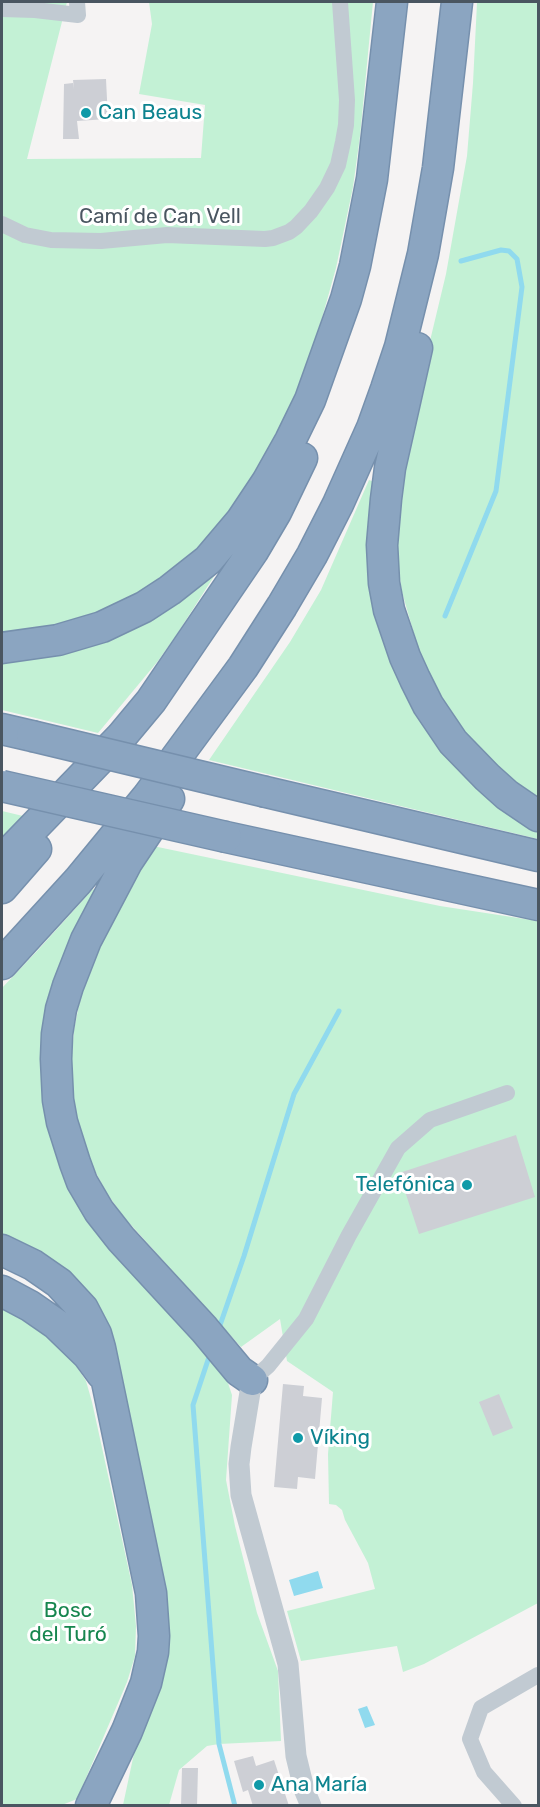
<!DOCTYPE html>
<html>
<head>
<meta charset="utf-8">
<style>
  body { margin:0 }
  #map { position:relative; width:540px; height:1807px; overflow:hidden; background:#f5f3f3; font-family:Rubik,sans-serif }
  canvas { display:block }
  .frame { position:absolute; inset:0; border:3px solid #4a5661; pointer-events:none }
</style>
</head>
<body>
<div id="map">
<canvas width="540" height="1807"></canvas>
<div class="frame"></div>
</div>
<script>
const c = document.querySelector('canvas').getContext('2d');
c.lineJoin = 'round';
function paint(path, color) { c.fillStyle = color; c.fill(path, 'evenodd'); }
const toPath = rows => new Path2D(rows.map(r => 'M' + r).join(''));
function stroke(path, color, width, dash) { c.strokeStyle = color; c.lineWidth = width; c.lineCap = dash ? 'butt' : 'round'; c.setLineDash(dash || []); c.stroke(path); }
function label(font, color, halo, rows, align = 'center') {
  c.font = font + ' Rubik,sans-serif'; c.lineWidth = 6; c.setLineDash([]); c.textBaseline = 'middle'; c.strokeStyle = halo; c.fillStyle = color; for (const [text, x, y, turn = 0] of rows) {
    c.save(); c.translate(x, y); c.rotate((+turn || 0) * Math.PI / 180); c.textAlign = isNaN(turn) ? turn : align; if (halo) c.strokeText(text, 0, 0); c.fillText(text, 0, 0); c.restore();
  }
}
const green = toPath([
  [2,2,67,2,27,159,201,158,205,105,139,94,152,24,149,2,373,2,360,136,353,187,336,268,322,318,300,384,281,428,257,475,213,536,177,569,150,587,109,610,64,624,2,633],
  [479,2,538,2,538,798,525,790,489,759,458,724,436,688,420,655,402,592,396,552,397,507,429,345,446,274,467,156,473,83,477,3],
  [369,480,378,483,402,683,538,827,538,839,209,760,290,642,321,590],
  [220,567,177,634,158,661,98,733,2,710,2,658],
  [2,811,23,816,2,837],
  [153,846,440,906,538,921,538,1603,424,1664,403,1672,397,1646,301,1661,287,1611,375,1589,368,1563,345,1520,342,1510,336,1505,329,1504,328,1454,333,1392,287,1361,280,1319,241,1347,123,1216,106,1192,94,1169,80,1132,74,1100,71,1066,74,1030,80,1000,91,967,122,900],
  [93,889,100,894,52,1127,223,1368,232,1395,226,1480,235,1526,257,1613,278,1671,281,1741,219,1744,207,1746,179,1770,169,1805,123,1805,136,1744,155,1700,112,1343,2,1238,2,988,38,950],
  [2,1306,38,1329,68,1353,86,1381,92,1402,132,1585,136,1626,135,1656,127,1682,77,1799,62,1805,2,1805]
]);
const water = toPath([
  [318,1571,323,1588,294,1596,289,1580],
  [367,1706,375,1725,365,1728,358,1709]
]);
const stream = toPath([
  [445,616,496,491,522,287,517,259,509,251,501,250,461,261],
  [218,1331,244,1256,294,1094,339,1011],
  [211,1351,193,1405,219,1744,235,1806]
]);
const building = toPath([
  [106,79,108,119,77,121,79,139,63,139,64,84,73,83,74,89,73,80],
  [516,1135,535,1197,419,1234,399,1173],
  [283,1384,304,1386,303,1396,322,1398,315,1479,298,1477,297,1489,274,1487],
  [499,1394,513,1428,493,1436,479,1402],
  [253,1756,256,1766,274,1760,289,1806,253,1806,248,1790,243,1792,234,1761],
  [182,1768,198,1768,197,1806,181,1806]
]);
const minor = toPath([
  [2,9,35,10,78,15,77,2],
  [2,224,25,235,51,240,101,241,167,235,265,239,273,238,289,232,296,227,311,211,327,188,338,165,343,142,346,125,347,100,340,2],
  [252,1380,268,1366,306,1319,349,1235,398,1148,430,1120,507,1093],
  [514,1806,484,1772,470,1739,481,1708,538,1675]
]);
const tertiary = toPath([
  [252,1380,241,1447,239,1464,241,1495,288,1664,296,1756,304,1789,311,1806]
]);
const motorway = toPath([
  [417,348,390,468,386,499,382,545,384,583,389,610,405,657,415,679,428,705,453,742,487,777,507,795,538,816],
  [2,648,58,640,102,627,144,607,170,590,208,560,241,521,267,482,290,441,310,400,346,299,355,266,372,179,392,2],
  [2,729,32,736],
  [266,792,538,856],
  [169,799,127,862,86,940,68,986,61,1009,57,1034,56,1059,58,1100,62,1122,75,1163,82,1182,99,1211,121,1239,204,1329,239,1371,252,1380],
  [226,837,538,905],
  [2,860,121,737,151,701,253,551,276,512,302,458],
  [2,888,36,849],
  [2,964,78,881,148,796,243,667,282,606,312,555,338,504,372,428,386,389,400,347,423,254,438,168,457,2],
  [2,1250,33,1265,59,1283,83,1309,96,1334,100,1348,151,1593,154,1636,153,1652,146,1683,127,1731,91,1806],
  [2,1291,30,1306,56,1324,88,1355,102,1374]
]);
const motorwayBridge = toPath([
  [32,736,266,792],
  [2,786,226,837]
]);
const markers = [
  [86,113,6,"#0f9aa8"],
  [467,1185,6,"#0f9aa8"],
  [298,1438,6,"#0f9aa8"],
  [259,1785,6,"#0f9aa8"]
];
const cultureNames = [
  ["Can Beaus",98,113],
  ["Telefónica",455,1185,"right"],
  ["Víking",310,1438],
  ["Ana María",271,1785]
];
const streetNames = [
  ["Camí de Can Vell",160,217]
];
const parkNames = [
  ["Bosc",68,1611],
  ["del Turó",68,1635]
];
paint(green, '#c3f1d5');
paint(water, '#90daee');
stroke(stream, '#90daee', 5);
paint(building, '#cdcfd5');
stroke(motorway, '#7690ad', 33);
stroke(minor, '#c1cad2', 16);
stroke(tertiary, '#c1cad2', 21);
stroke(motorway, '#8ba5c1', 30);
stroke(motorwayBridge, '#7690ad', 33, []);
stroke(motorwayBridge, '#8ba5c1', 30);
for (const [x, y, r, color] of markers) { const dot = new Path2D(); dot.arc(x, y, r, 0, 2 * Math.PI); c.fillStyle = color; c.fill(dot); stroke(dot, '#fff', 2); }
label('21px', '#0d838f', '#fff', cultureNames, 'left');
label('21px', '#4a5661', '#fff', streetNames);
label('21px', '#17864f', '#fff', parkNames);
</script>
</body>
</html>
